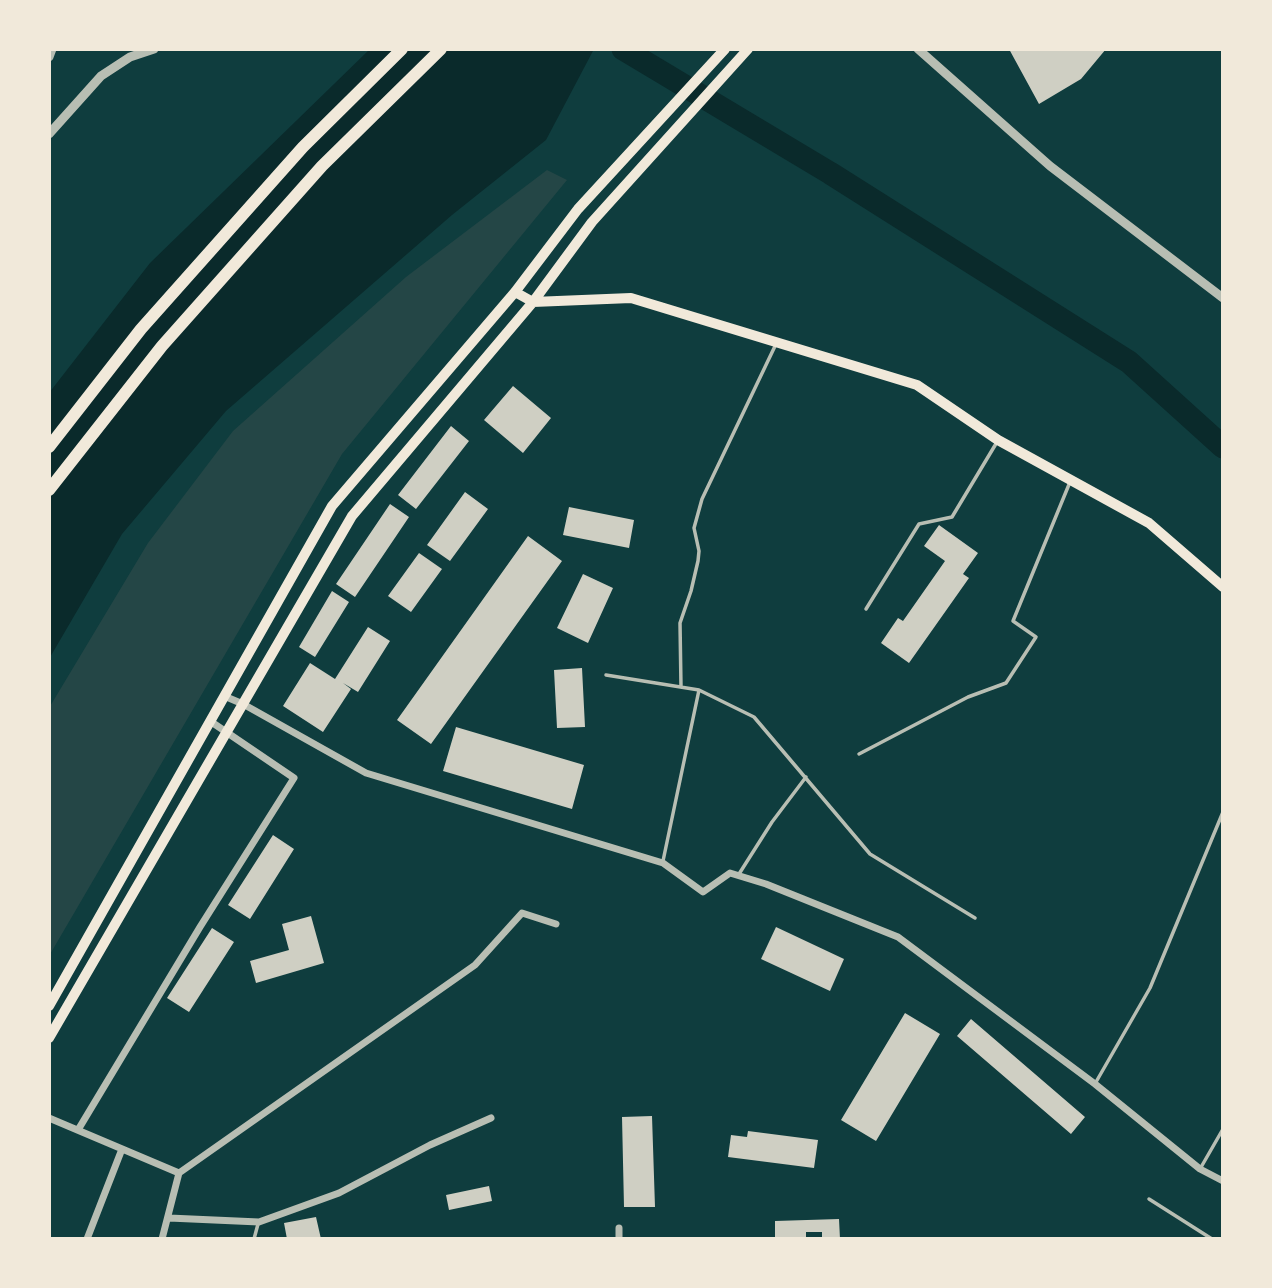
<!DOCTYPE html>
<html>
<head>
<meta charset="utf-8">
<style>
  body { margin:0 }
  #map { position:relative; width:1272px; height:1288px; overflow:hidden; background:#0f3d3e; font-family:"Alegreya Sans",sans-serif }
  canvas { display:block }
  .frame { position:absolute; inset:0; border:51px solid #f1e9da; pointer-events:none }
</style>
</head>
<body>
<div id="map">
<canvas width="1272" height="1288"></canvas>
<div class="frame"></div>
</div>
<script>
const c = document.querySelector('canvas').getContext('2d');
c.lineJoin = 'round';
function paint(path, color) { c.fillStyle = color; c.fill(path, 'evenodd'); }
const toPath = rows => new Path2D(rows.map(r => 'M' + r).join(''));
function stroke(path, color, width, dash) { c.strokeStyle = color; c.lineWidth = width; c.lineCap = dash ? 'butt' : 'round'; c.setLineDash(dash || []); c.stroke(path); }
const green = toPath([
  [547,170,567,180,342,454,49,956,49,708,148,543,233,431,406,277]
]);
const water = toPath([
  [370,49,594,49,546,140,452,215,226,411,122,534,49,659,49,393,150,263]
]);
const river = toPath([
  [623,49,830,173,1129,362,1223,447]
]);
const building = toPath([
  [1009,49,1106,49,1081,79,1039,104],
  [513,386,551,418,523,453,484,420],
  [451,426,469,441,416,509,398,495],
  [465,492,488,509,450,561,427,545],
  [390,504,409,517,355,597,336,584],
  [569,507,634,520,629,548,563,535],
  [939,525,978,553,963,574,969,578,909,663,881,643,898,618,903,621,945,561,924,546],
  [528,536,562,561,431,744,397,720],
  [419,553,442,569,411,612,388,596],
  [583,574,613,588,588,643,557,628],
  [332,591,349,602,315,657,299,647],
  [368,627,390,641,358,692,343,683,351,689,323,732,283,706,310,663,335,679],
  [582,668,585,727,557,728,554,670],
  [456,727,584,765,572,809,443,771],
  [273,835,294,849,250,919,228,905],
  [311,916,324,963,256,983,250,961,289,950,282,924],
  [776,927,844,959,830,991,761,959],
  [212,928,234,942,189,1012,167,998],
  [905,1013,940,1034,876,1141,841,1120],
  [971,1019,1085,1117,1071,1134,957,1036],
  [652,1116,655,1207,624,1207,622,1117],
  [748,1131,818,1140,814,1168,728,1157,731,1135,747,1137],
  [489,1186,492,1201,449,1210,446,1195],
  [316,1217,321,1239,287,1239,284,1223],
  [839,1219,840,1239,822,1239,822,1232,806,1232,806,1239,775,1239,775,1221]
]);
const service = toPath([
  [866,609,919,524,952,517,997,442],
  [606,675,699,690,663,861],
  [681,687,680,623,691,591,698,561,699,551,694,528,702,499,776,344],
  [699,690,754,717,870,854,975,918],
  [859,754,968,697,1006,683,1036,637,1013,621,1070,482],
  [739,874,772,822,806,777],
  [1096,1082,1150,988,1223,812],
  [1200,1169,1223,1129],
  [1149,1199,1212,1239],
  [254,1239,258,1224]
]);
const minor = toPath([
  [224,696,243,704,366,773,663,863,703,892,730,873,766,884,898,937,1095,1084,1200,1169,1223,1181],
  [49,1118,179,1173],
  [78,1130,200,927,294,778,210,721],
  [169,1218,259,1222,339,1193,430,1145,491,1118],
  [87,1239,122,1149],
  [162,1239,179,1173,475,965,522,913,556,924],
  [619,1239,619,1228]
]);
const tertiary = toPath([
  [918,49,1050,166,1223,298],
  [49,57,52,49],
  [49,134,101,76,130,57,154,49]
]);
const trunk = toPath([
  [515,292,533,302,631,298,917,385,998,440,1149,523,1223,587],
  [49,1006,332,506,515,292,578,209,725,49],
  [49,1038,352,516,533,302,592,222,748,49]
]);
const motorway = toPath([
  [49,447,141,329,303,147,402,49],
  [49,490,162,346,322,166,441,49]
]);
paint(green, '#244646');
paint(water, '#0a2a2b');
stroke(river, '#0a2a2b', 23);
paint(building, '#cfcfc3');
stroke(service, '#b8beb3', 3.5);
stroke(minor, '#b8beb3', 7);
stroke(tertiary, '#b8beb3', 9);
stroke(trunk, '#f1e9da', 10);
stroke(motorway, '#f1e9da', 12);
</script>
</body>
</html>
